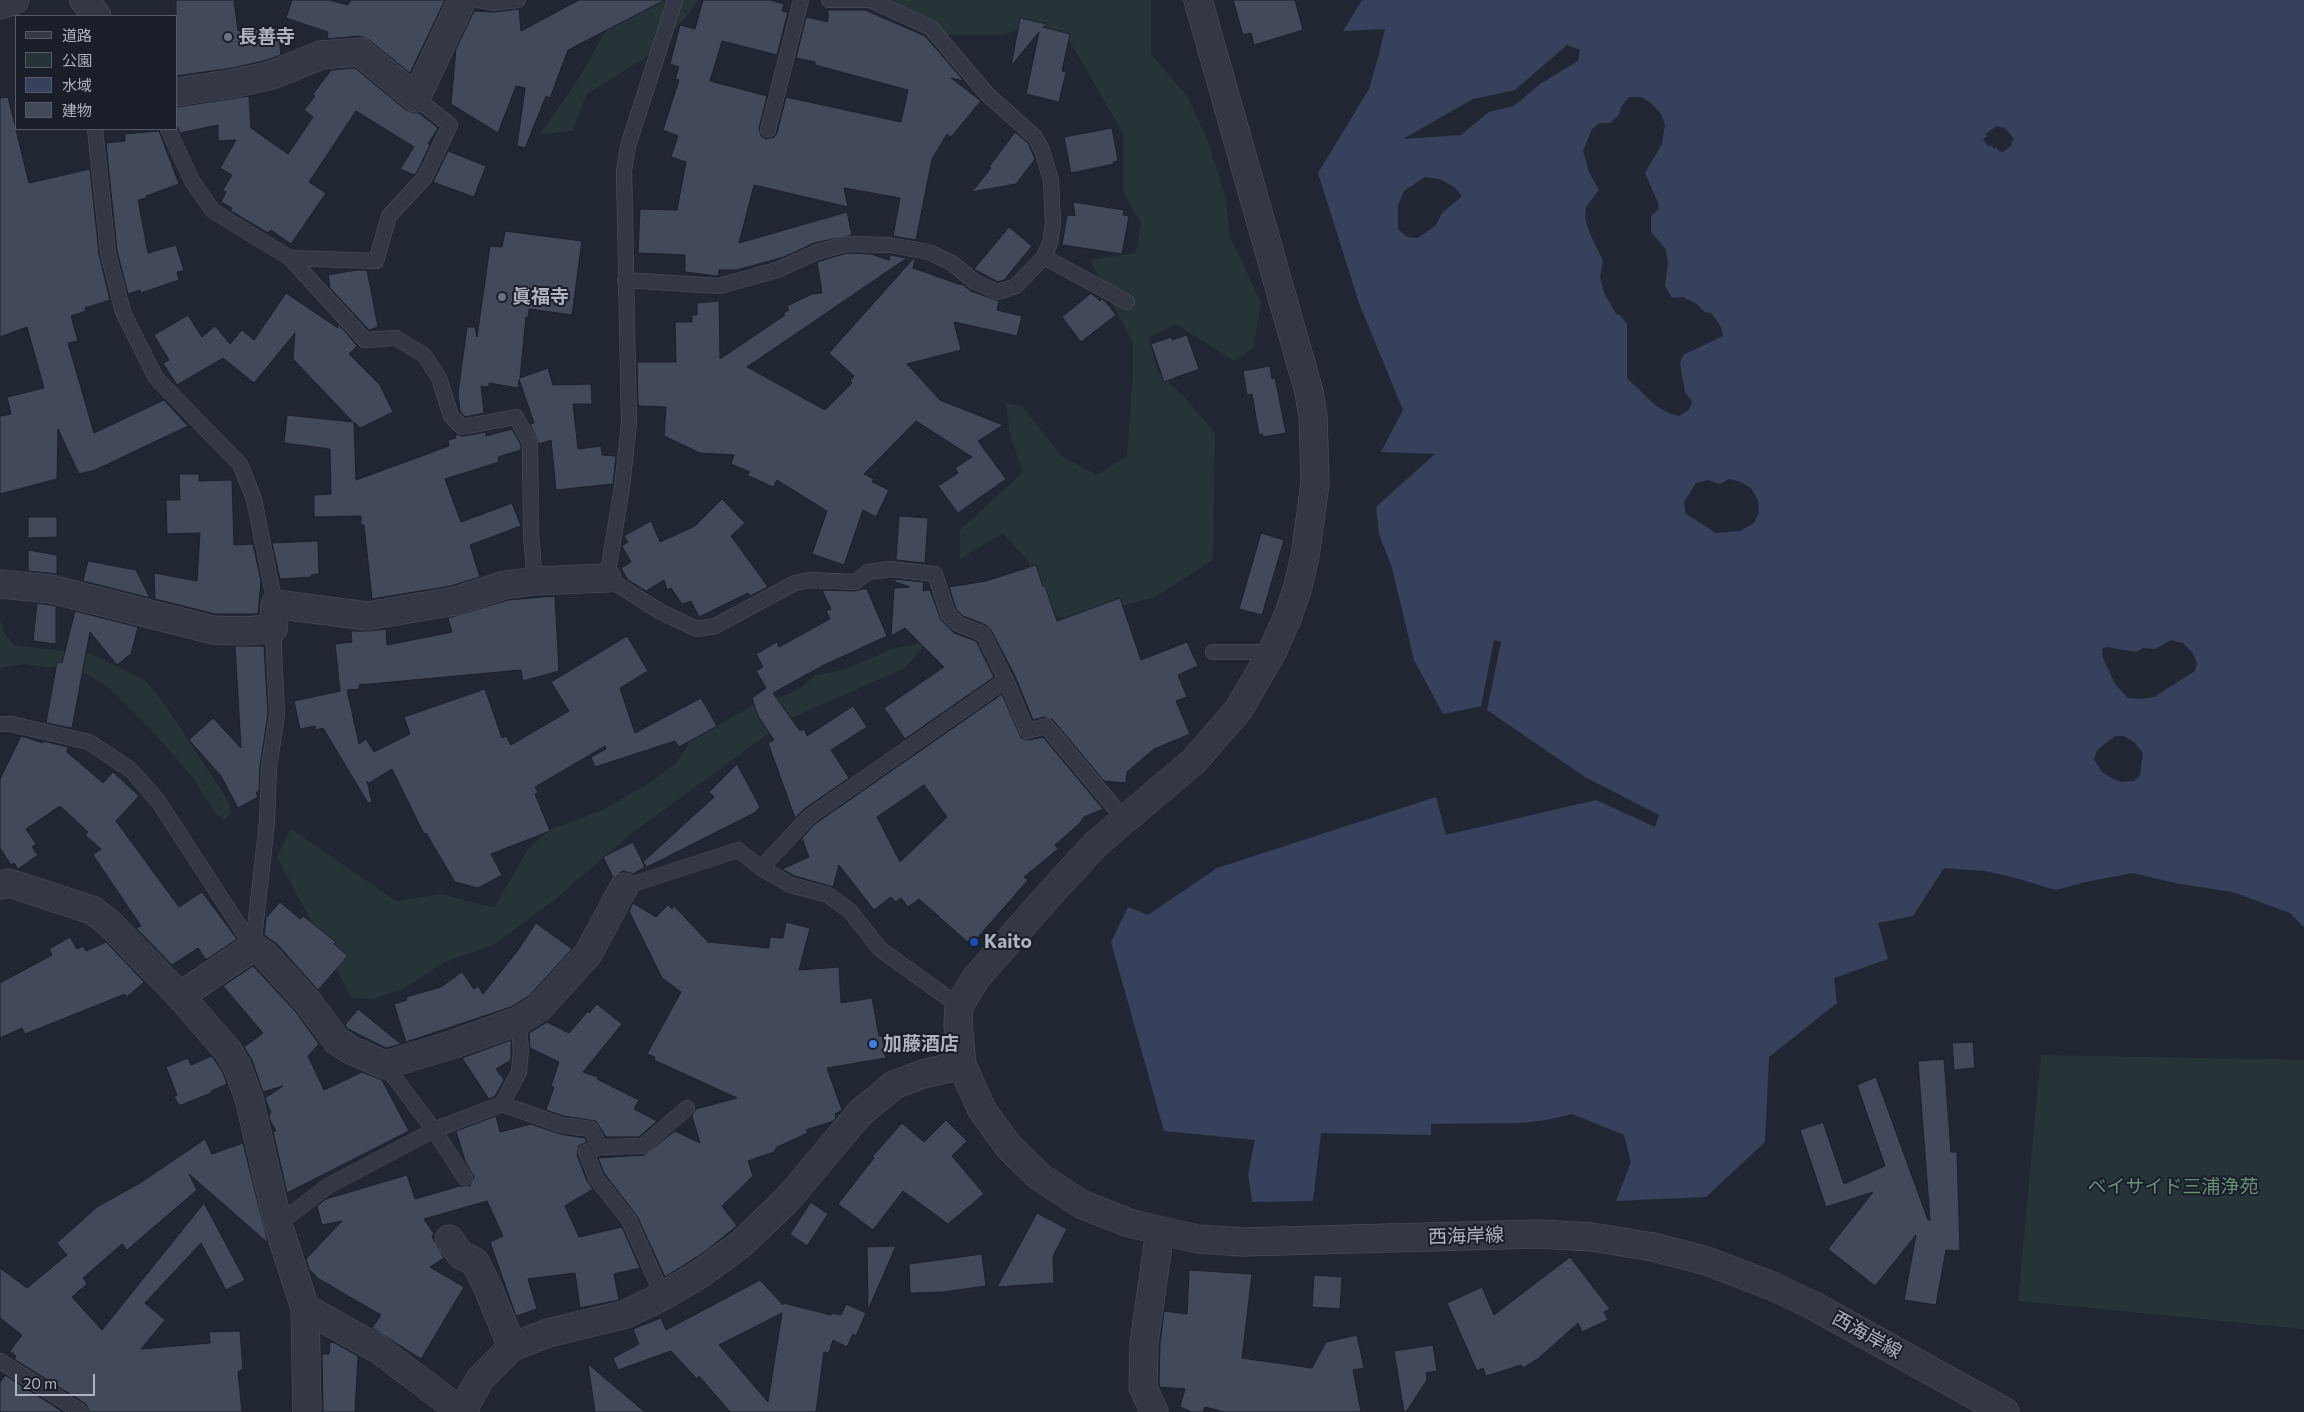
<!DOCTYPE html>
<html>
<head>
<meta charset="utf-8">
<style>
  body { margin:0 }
  #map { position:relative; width:2304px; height:1412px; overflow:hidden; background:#212633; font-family:Commissioner,"Noto Sans JP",sans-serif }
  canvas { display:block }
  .legend { position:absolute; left:15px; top:15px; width:162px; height:115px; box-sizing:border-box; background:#1a1e29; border:1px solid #555a66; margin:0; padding:6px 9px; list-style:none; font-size:15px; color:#aeb3c1 }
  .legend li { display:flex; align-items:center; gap:10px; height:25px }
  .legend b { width:25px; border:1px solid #555a66 }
  .scale { position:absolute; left:15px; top:1374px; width:80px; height:22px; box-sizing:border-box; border:2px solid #aeb3c1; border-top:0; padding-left:6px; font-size:15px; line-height:18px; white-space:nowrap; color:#aeb3c1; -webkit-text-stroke:4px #1a1e29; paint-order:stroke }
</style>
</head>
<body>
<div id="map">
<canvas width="2304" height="1412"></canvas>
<ul class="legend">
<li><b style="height:6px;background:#343844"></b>道路</li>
<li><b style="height:14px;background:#263437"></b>公園</li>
<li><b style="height:14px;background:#38415b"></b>水域</li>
<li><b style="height:14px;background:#424958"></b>建物</li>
</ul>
<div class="scale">20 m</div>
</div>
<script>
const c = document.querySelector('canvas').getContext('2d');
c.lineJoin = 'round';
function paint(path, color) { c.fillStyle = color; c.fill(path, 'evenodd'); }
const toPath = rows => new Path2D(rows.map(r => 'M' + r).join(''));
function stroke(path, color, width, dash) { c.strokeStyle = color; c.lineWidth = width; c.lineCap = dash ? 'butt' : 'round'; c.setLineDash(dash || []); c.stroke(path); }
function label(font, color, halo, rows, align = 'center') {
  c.font = font + ' Commissioner,"Noto Sans JP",sans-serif'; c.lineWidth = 4; c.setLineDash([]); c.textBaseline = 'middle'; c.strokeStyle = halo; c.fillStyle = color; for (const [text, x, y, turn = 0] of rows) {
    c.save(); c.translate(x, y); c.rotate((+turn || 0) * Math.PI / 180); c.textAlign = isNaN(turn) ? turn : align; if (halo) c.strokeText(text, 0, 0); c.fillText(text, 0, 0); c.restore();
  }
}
const green = toPath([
  [641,0,698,0,688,15,648,56,587,94,572,131,540,134,577,81,610,24],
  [870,0,1151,0,1151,54,1187,96,1207,139,1226,199,1230,236,1261,303,1253,348,1234,361,1176,324,1149,337,1157,371,1187,400,1215,434,1213,560,1155,597,1084,616,1028,619,1029,562,1003,533,960,559,960,530,1023,472,1010,436,1006,403,1023,407,1060,455,1096,475,1127,456,1133,373,1133,343,1090,260,1136,253,1141,223,1123,192,1123,133,1066,35,1034,25,1001,35,932,35,909,9,874,8],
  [0,619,4,633,14,645,91,654,146,681,166,706,230,804,231,814,225,819,217,815,191,775,155,734,107,686,81,671,23,664,0,668],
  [927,642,905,668,787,720,632,833,554,900,495,944,443,963,403,989,373,999,352,998,277,857,291,829,396,901,442,894,494,908,528,849,549,830,603,810,651,782,676,763,690,742,751,706,795,692,817,675,843,670,892,649],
  [2041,1055,2304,1060,2304,1329,2018,1301]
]);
const water = toPath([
  [1362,0,2304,0,2304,927,2290,913,2233,892,2180,884,2133,873,2085,882,2056,890,2012,877,1984,871,1944,868,1913,916,1878,923,1888,959,1834,978,1837,1003,1769,1057,1765,1142,1706,1197,1616,1201,1631,1162,1624,1135,1572,1114,1547,1120,1521,1123,1431,1124,1431,1135,1321,1133,1313,1201,1252,1202,1248,1174,1255,1140,1164,1131,1111,942,1128,907,1148,915,1217,868,1436,797,1446,835,1596,800,1655,827,1659,815,1585,777,1487,710,1501,642,1494,640,1481,706,1443,714,1414,660,1392,568,1379,534,1376,507,1435,454,1381,452,1403,410,1359,303,1318,173,1369,89,1379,54,1385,29,1343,31],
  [1567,45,1580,50,1578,61,1540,84,1514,106,1489,112,1461,135,1403,139,1473,99,1515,90],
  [1629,97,1641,97,1651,103,1661,114,1665,125,1662,144,1645,173,1658,203,1659,209,1651,216,1651,232,1665,248,1668,262,1665,286,1672,298,1683,297,1697,304,1705,312,1711,313,1720,325,1723,336,1683,355,1680,363,1682,376,1685,392,1692,402,1689,410,1679,416,1671,414,1656,406,1627,378,1627,324,1620,315,1617,315,1605,295,1600,278,1603,261,1590,234,1585,218,1586,207,1599,190,1589,172,1583,151,1592,129,1600,123,1610,123,1619,115,1621,107],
  [1997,126,2006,129,2014,139,2011,142,2012,145,2003,152,1999,151,1996,147,1994,149,1991,145,1989,147,1983,139,1987,136,1985,134],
  [1425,177,1440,179,1454,187,1462,196,1442,213,1436,225,1418,238,1407,237,1398,229,1398,205,1404,191],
  [1729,479,1741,482,1751,488,1758,500,1759,513,1754,523,1740,531,1716,533,1686,514,1684,502,1696,483,1708,480,1720,484],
  [2171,640,2183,643,2192,652,2197,663,2195,671,2154,697,2140,699,2128,698,2115,684,2103,658,2102,649,2107,647,2136,652,2143,648,2155,649],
  [2115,736,2124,736,2134,742,2143,753,2140,775,2134,781,2121,782,2112,778,2102,772,2094,759,2097,750]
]);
const building = toPath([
  [176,0,234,0,238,31,278,27,281,55,267,60,233,68,176,76,176,0],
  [292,0,329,0,348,5,351,0,445,0,410,73,369,40,359,36,327,39,328,32,286,18,292,0],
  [579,0,665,0,568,50,550,98,546,96,525,148,517,146,525,88,516,86,498,133,451,104,456,49,474,11,494,12,519,9,521,31,579,0],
  [703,0,770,0,784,4,782,11,788,12,777,55,722,41,710,81,767,96,759,128,761,136,766,139,774,137,777,133,786,97,901,122,908,90,815,65,815,62,796,58,806,17,828,22,828,10,865,10,925,36,964,81,951,78,981,101,951,137,947,134,932,159,916,240,893,236,900,198,844,188,848,207,754,185,739,243,847,212,852,235,814,243,784,257,737,270,719,270,719,275,716,276,685,272,685,255,638,253,640,209,677,210,686,162,671,157,678,136,663,130,679,80,675,79,679,67,670,64,680,25,695,29,703,0],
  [1233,0,1295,0,1303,30,1254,45,1251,33,1243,35,1233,0],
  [1020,18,1047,24,1043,27,1070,34,1062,71,1066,72,1059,102,1026,94,1039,32,1011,66,1020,18],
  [355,68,406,110,414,113,419,113,438,128,428,144,430,145,417,172,414,175,400,169,414,147,356,111,309,182,326,193,291,244,271,230,268,233,231,211,232,208,221,202,226,192,223,190,232,175,220,168,236,140,218,141,218,125,180,133,176,125,176,107,249,96,251,128,288,154,313,117,304,110,315,96,313,94,331,70,355,68],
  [8,97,29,183,90,169,99,254,110,300,85,308,86,311,71,316,78,341,68,343,94,433,164,400,188,426,95,470,79,474,58,429,57,479,0,494,0,416,11,414,7,397,44,388,27,327,0,337,0,98,8,97],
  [1112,128,1118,161,1113,162,1114,164,1071,173,1064,137,1112,128],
  [159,131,179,184,146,196,146,198,138,200,148,253,176,245,184,271,177,272,179,280,141,293,140,290,128,294,117,251,106,143,125,141,125,134,159,131],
  [1015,132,1028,143,1035,159,1016,184,972,192,991,168,989,167,1015,132],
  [448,151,486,166,474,197,433,182,448,151],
  [1073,202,1124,210,1123,215,1129,216,1122,254,1062,245,1067,215,1075,216,1073,202],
  [1009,227,1032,246,1004,280,998,282,974,269,1009,227],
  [505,231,582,241,572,315,529,309,528,317,526,317,520,378,548,368,553,385,591,384,592,404,573,404,578,449,601,446,602,455,616,456,613,484,556,490,551,440,539,444,530,424,534,423,519,379,518,388,489,383,489,387,481,386,484,413,465,417,460,411,458,393,467,327,475,327,477,337,490,246,502,247,505,231],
  [847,253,871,254,889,260,890,255,907,258,747,367,825,410,852,383,850,381,854,376,829,353,913,259,915,259,913,268,961,285,962,284,971,291,999,301,997,310,1022,316,1017,336,954,322,961,350,907,364,940,400,1003,425,978,441,1006,479,958,513,938,486,958,473,955,468,972,457,916,421,864,474,874,479,872,482,889,490,876,517,863,510,844,565,812,554,827,511,777,480,773,487,747,475,750,472,731,464,734,455,700,453,664,436,666,407,640,406,638,404,637,362,676,362,675,322,692,322,692,315,697,315,697,303,719,301,720,359,785,315,783,313,789,310,787,306,812,294,822,293,817,262,847,253],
  [356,270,367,270,378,327,369,330,330,288,328,275,356,270],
  [286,293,338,328,337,323,348,335,357,346,349,354,380,385,393,412,360,428,354,422,356,480,449,446,448,440,456,438,455,434,463,436,486,432,486,436,512,429,521,445,521,450,498,457,499,462,445,479,461,522,512,503,521,526,470,545,480,577,451,586,372,599,364,525,361,525,361,516,314,517,314,495,331,494,330,449,284,443,287,415,353,422,293,359,295,333,254,383,223,358,177,385,163,363,169,360,154,335,188,315,202,337,215,326,230,344,242,330,254,340,286,293],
  [1091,293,1100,301,1102,299,1105,301,1116,315,1081,342,1062,317,1091,293],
  [1187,335,1199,369,1164,382,1151,344,1171,337,1172,340,1187,335],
  [1270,366,1272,379,1275,378,1286,433,1263,437,1262,434,1259,435,1252,394,1247,395,1243,371,1270,366],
  [179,474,199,474,199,481,232,480,234,545,253,544,261,581,258,614,215,614,155,599,154,573,197,581,200,533,167,534,166,500,180,500,179,474],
  [722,499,745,523,731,536,768,587,750,596,748,593,699,617,691,601,682,604,671,588,667,590,664,580,646,591,628,580,621,568,631,562,622,546,628,542,624,536,651,521,660,542,695,526,722,499],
  [899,516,928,518,925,563,896,560,899,516],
  [28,517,57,517,57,537,28,538,28,517],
  [1261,533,1284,540,1262,615,1239,609,1261,533],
  [318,541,319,574,311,575,312,577,280,579,272,543,318,541],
  [28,550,57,555,57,574,28,571,28,550],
  [88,561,136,570,150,598,83,581,88,561],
  [1036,565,1043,587,1045,586,1057,621,1120,598,1141,660,1187,642,1198,666,1178,675,1187,697,1176,701,1190,734,1154,749,1127,772,1126,783,1104,781,1053,720,1044,717,1033,720,1015,676,991,630,986,625,963,616,956,609,949,587,986,581,1036,565],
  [895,579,924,582,923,591,930,590,941,620,954,633,976,641,994,677,905,739,884,708,944,667,905,628,891,636,894,588,910,587,895,582,895,579],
  [862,589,867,589,887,636,822,666,773,693,800,731,804,729,807,736,853,706,867,727,831,750,849,778,804,809,795,818,768,743,774,740,758,716,752,698,766,688,756,671,763,667,756,654,777,642,779,647,830,619,826,611,831,609,822,590,855,591,862,589],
  [555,596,559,671,523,681,521,670,359,685,360,689,347,690,359,744,366,739,374,752,410,734,404,717,485,689,502,738,506,736,511,745,569,711,551,682,627,636,648,671,620,688,635,733,701,698,717,726,679,747,675,741,595,767,591,757,606,749,605,746,535,787,538,792,535,794,550,831,491,854,502,875,478,888,455,882,426,833,424,834,392,769,369,783,367,781,372,802,368,803,323,728,316,730,315,726,300,729,294,701,340,691,335,644,352,642,351,631,369,631,386,629,387,645,452,632,448,618,508,600,555,596],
  [37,603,56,606,56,644,33,641,37,603],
  [75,611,138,627,131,654,117,665,90,632,72,728,46,723,57,662,62,663,75,611],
  [235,646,264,646,268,714,260,766,259,791,256,793,258,797,238,808,221,776,189,740,213,718,241,748,235,646],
  [1002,694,1021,738,1029,740,1043,737,1103,809,1084,817,1080,823,1055,845,1058,849,1024,877,1028,880,971,945,919,899,908,907,901,898,896,902,891,897,874,910,839,865,833,887,795,876,782,869,809,857,802,838,815,824,1002,694],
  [924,785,947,817,900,862,877,817,924,785],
  [21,736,43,743,43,741,68,747,67,752,103,783,113,772,139,796,116,821,179,907,202,892,237,939,206,960,198,948,172,965,136,928,141,926,93,855,101,849,85,835,88,832,60,806,26,829,36,844,32,847,38,855,18,869,14,863,11,865,0,848,0,779,21,736],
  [737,764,760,807,754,813,647,867,643,862,714,797,709,792,737,764],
  [633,842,645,867,633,874,623,871,613,877,603,857,633,842],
  [280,902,300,919,303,916,336,942,334,944,348,956,318,990,277,944,264,935,266,918,280,902],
  [633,903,656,917,668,905,672,909,674,906,708,942,769,948,770,937,783,938,786,922,810,928,799,970,839,967,841,1003,872,998,879,1036,882,1036,886,1058,827,1068,842,1110,835,1114,836,1118,833,1121,806,1130,808,1133,777,1147,774,1152,748,1161,753,1176,722,1206,737,1226,703,1253,665,1277,637,1216,604,1173,598,1158,644,1155,675,1131,700,1143,692,1116,696,1109,737,1098,654,1060,655,1057,647,1054,681,992,662,978,629,911,633,903],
  [536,923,572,949,529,996,511,1007,406,1042,394,1004,407,1000,406,997,441,987,462,972,474,989,478,986,483,994,518,950,536,923],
  [70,937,77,949,83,946,86,951,106,942,144,982,127,997,125,994,25,1034,22,1028,0,1038,0,983,52,955,49,949,70,937],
  [253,966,295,1011,319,1044,308,1056,324,1090,362,1072,382,1080,409,1131,287,1193,273,1132,276,1131,270,1120,269,1114,271,1113,265,1098,283,1086,263,1092,252,1060,244,1047,263,1033,223,986,253,966],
  [597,1004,622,1024,583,1072,598,1077,597,1079,639,1100,634,1109,657,1121,639,1137,606,1137,596,1121,563,1116,546,1110,554,1087,551,1086,559,1062,530,1048,529,1033,547,1022,569,1033,588,1011,589,1013,597,1004],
  [358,1009,401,1044,386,1048,348,1029,345,1025,358,1009],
  [511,1040,511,1060,496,1069,504,1080,495,1096,489,1099,462,1058,511,1040],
  [1973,1042,1975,1068,1954,1070,1952,1043,1973,1042],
  [212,1056,223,1073,227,1084,211,1091,211,1093,181,1105,179,1105,174,1097,177,1095,166,1067,188,1058,191,1065,212,1056],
  [1944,1059,1951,1152,1957,1152,1960,1251,1946,1250,1936,1305,1904,1300,1916,1235,1875,1286,1828,1249,1873,1192,1826,1207,1800,1130,1823,1122,1844,1184,1885,1166,1857,1085,1876,1077,1928,1220,1930,1220,1918,1061,1944,1059],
  [496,1116,500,1132,531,1124,560,1134,585,1138,587,1142,579,1146,577,1155,587,1181,593,1189,565,1206,579,1237,622,1227,640,1268,614,1274,619,1300,580,1308,575,1273,528,1279,537,1309,516,1316,490,1242,503,1236,487,1201,424,1219,434,1234,432,1236,434,1241,444,1258,430,1267,464,1287,421,1359,372,1328,381,1315,319,1279,309,1269,306,1259,342,1221,322,1225,317,1206,326,1199,407,1175,415,1199,460,1186,470,1186,474,1177,465,1161,456,1131,496,1116],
  [946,1120,967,1141,952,1156,984,1194,948,1224,903,1191,873,1230,838,1204,874,1158,872,1157,902,1123,924,1142,946,1120],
  [205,1139,212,1154,243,1143,268,1243,189,1174,197,1190,127,1250,122,1244,83,1278,87,1284,72,1297,102,1330,204,1203,245,1280,226,1290,201,1243,145,1303,165,1320,141,1349,210,1343,209,1332,240,1331,243,1369,238,1372,242,1412,90,1412,86,1404,14,1359,16,1356,10,1351,22,1335,0,1318,0,1268,27,1288,67,1255,57,1243,97,1207,140,1183,205,1139],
  [811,1202,828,1214,807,1246,790,1234,811,1202],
  [1037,1213,1067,1229,1053,1256,1054,1283,997,1287,1037,1213],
  [896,1246,868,1310,867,1247,896,1246],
  [982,1254,986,1286,943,1292,910,1293,909,1264,982,1254],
  [1570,1257,1610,1309,1604,1312,1608,1320,1582,1332,1578,1323,1539,1358,1523,1368,1521,1365,1486,1376,1483,1368,1477,1371,1447,1303,1482,1287,1494,1315,1570,1257],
  [1189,1270,1252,1274,1242,1358,1312,1368,1326,1342,1357,1335,1364,1368,1353,1370,1361,1412,1224,1412,1205,1407,1203,1412,1192,1412,1180,1407,1185,1389,1160,1387,1159,1384,1160,1344,1164,1311,1187,1314,1189,1270],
  [1314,1275,1342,1277,1340,1309,1312,1307,1314,1275],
  [760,1280,783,1305,783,1303,831,1315,831,1313,841,1315,846,1304,866,1313,856,1336,853,1334,847,1347,833,1340,829,1353,824,1352,816,1412,730,1412,699,1376,697,1379,671,1351,618,1370,613,1358,639,1344,633,1329,661,1318,666,1330,760,1280],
  [782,1313,768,1402,719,1345,782,1313],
  [330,1342,335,1343,358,1356,355,1412,323,1412,322,1354,329,1354,330,1342],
  [1433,1345,1437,1371,1426,1373,1427,1380,1406,1412,1404,1412,1394,1351,1433,1345],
  [588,1364,645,1412,595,1412,588,1364],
  [5,1375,63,1412,0,1412,0,1383,5,1375]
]);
const service = toPath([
  [479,0,493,3,518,0],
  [675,0,628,146,624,171,629,423,622,487,607,578,661,612,697,629,715,626,795,583,809,580,855,582,868,572,890,569,935,574,948,614,958,624,983,634,1006,680,1027,731,1046,726,1125,820],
  [95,129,108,253,123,312,156,378,240,464,254,499,275,604],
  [168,129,192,181,213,211,290,258,365,340,396,338,424,355,439,378,451,416,462,427,516,417,530,443,531,535,535,581],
  [768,130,801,0],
  [1044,257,1127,302],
  [290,258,376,261,389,216,425,177,450,125,416,98],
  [625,280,719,286,777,270,817,252,846,244,890,245,929,252,952,263,975,282,998,292,1016,286,1044,257,1050,243,1053,224,1051,180,1042,150,1035,137,987,94,931,28,870,0,829,0],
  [1213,652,1272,652],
  [0,724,11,724,89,742,131,770,158,801,253,947],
  [761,868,809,817,1006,680],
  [624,887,738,850,761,868,791,885,828,895,850,911,880,949,959,1006],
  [253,947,267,822,269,767,277,715,273,629],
  [385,1065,434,1130,465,1178],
  [502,1104,561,1125,591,1129,600,1147,643,1146,687,1108],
  [600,1147,586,1152,596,1178,629,1220,663,1296],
  [278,1224,328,1186,434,1130,502,1104,519,1072,521,1049,518,1021],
  [0,1361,81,1412]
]);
const minor = toPath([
  [84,0,97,16],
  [0,5,15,0],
  [176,92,236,83,272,75,321,55,360,52,416,98,462,0],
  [0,584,51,589,213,630,242,631,273,629,275,604,367,616,455,601,505,585,535,581,607,578],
  [0,885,9,883,92,910,109,923,180,996,228,1051,237,1066,249,1098,278,1224,305,1308,307,1412],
  [180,996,253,947,265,955,307,1001,337,1041,351,1050,385,1065,454,1044,518,1021,539,1008,588,954,624,887],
  [449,1239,461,1255,475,1262,488,1288,512,1347],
  [305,1308,378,1349,462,1412],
  [464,1412,467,1402,480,1379,512,1347,548,1333,626,1314,663,1296,703,1272,741,1244,787,1200,860,1113,894,1085,923,1074,962,1065],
  [1154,1412,1143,1387,1144,1343,1160,1231]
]);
const tertiary = toPath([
  [1198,0,1309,392,1313,416,1315,484,1305,556,1297,590,1288,616,1272,652,1239,709,1194,761,1096,844,1049,895,976,978,959,1006,958,1025,962,1065,982,1110,1009,1147,1040,1177,1081,1204,1129,1223,1197,1239,1243,1242,1539,1234,1592,1237,1653,1247,1707,1261,1772,1286,1814,1306,2005,1412]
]);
const markers = [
  [228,37,5,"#6b7280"],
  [502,297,5,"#6b7280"],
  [974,942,5,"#1a4fb4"],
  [873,1044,5,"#3f7fe0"]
];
const poiNames = [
  ["長善寺",238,37],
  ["眞福寺",512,297],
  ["Kaito",984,942],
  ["加藤酒店",883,1044]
];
const parkNames = [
  ["ベイサイド三浦浄苑",2173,1187]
];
const streetNames = [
  ["西海岸線",1466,1236,-2],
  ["西海岸線",1867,1335,29]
];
paint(green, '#263437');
paint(water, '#38415b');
paint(building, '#424958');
stroke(building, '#1c202b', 1);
stroke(service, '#4f535f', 16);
stroke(minor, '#4f535f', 29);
stroke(tertiary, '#4f535f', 29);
stroke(service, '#343844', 15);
stroke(minor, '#343844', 28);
stroke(tertiary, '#343844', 28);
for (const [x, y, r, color] of markers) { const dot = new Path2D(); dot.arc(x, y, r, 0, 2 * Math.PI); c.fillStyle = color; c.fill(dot); stroke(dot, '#1a1e29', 2); }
label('bold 19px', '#aeb3c1', '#1a1e29', poiNames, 'left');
label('19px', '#698f77', '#1a1e29', parkNames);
label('19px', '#aeb3c1', '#1a1e29', streetNames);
</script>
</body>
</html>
